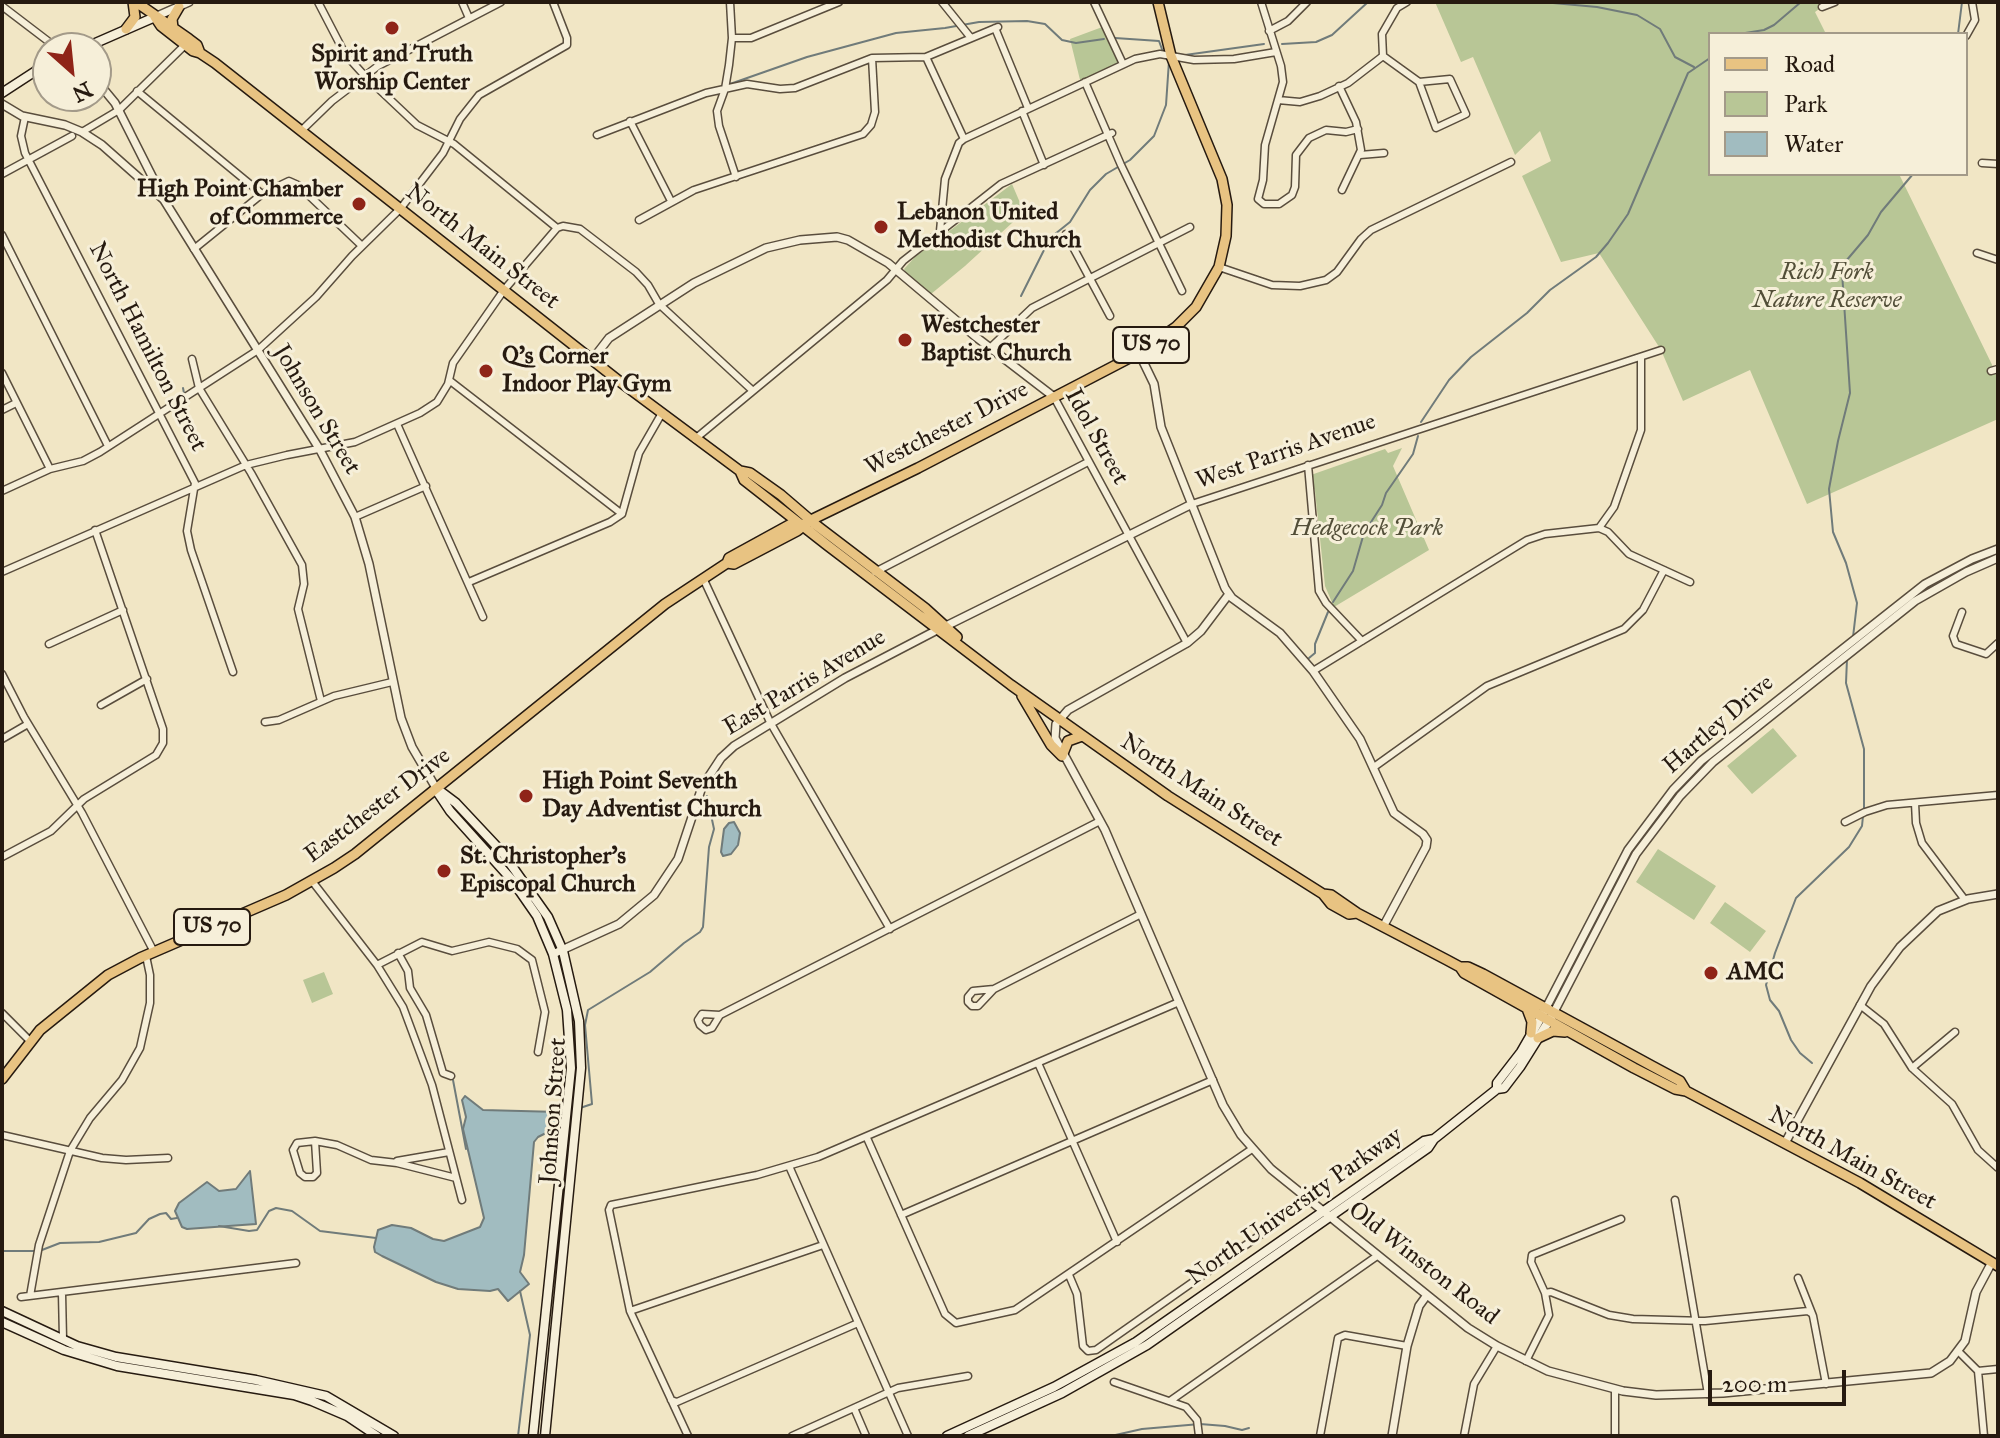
<!DOCTYPE html>
<html>
<head>
<meta charset="utf-8">
<style>
  body { margin:0 }
  #map { position:relative; width:2000px; height:1438px; overflow:hidden; background:#f1e6c5; font-family:"IM FELL Great Primer",serif }
  canvas { display:block }
  .frame { position:absolute; inset:0; border:4px solid #261a10; pointer-events:none }
  .legend { position:absolute; left:1708px; top:32px; width:260px; height:144px; box-sizing:border-box; background:#f6efd9; border:2px solid #a39a89; margin:0; padding:10px 14px; list-style:none; font-size:24px; color:#261a10 }
  .legend li { display:flex; align-items:center; gap:16px; height:40px }
  .legend b { width:40px; border:2px solid #a39a89 }
  .north { position:absolute; left:32px; top:32px; width:80px; height:80px; box-sizing:border-box; background:#f6efd9; border:2px solid #a39a89; border-radius:50%; rotate:153deg; font-size:22px; font-weight:700; line-height:32px; text-align:center; color:#261a10 }
  .north::after { content:''; display:block; margin:auto; width:28px; height:36px; background:#8f2418; clip-path:polygon(50% 0,100% 100%,50% 72%,0 100%) }
  .scale { position:absolute; left:1708px; top:1370px; width:138px; height:36px; box-sizing:border-box; border:4px solid #261a10; border-top:0; padding-left:10px; font-size:24px; line-height:28px; white-space:nowrap; color:#261a10; -webkit-text-stroke:6px #f6efd9; paint-order:stroke }
</style>
</head>
<body>
<div id="map">
<canvas width="2000" height="1438"></canvas>
<div class="frame"></div>
<ul class="legend">
<li><b style="height:10px;background:#e8c382"></b>Road</li>
<li><b style="height:22px;background:#b8c696"></b>Park</li>
<li><b style="height:22px;background:#a1bcc0"></b>Water</li>
</ul>
<div class="north">N</div>
<div class="scale">200 m</div>
</div>
<script>
const c = document.querySelector('canvas').getContext('2d');
c.lineJoin = 'round';
function paint(path, color) { c.fillStyle = color; c.fill(path, 'evenodd'); }
const toPath = rows => new Path2D(rows.map(r => 'M' + r).join(''));
function stroke(path, color, width, dash) { c.strokeStyle = color; c.lineWidth = width; c.lineCap = dash ? 'butt' : 'round'; c.setLineDash(dash || []); c.stroke(path); }
function label(font, color, halo, rows, align = 'center') {
  c.font = font + ' "IM FELL Great Primer",serif'; c.lineWidth = 6; c.setLineDash([]); c.textBaseline = 'middle'; c.strokeStyle = halo; c.fillStyle = color; for (const [text, x, y, turn = 0] of rows) {
    c.save(); c.translate(x, y); c.rotate((+turn || 0) * Math.PI / 180); c.textAlign = isNaN(turn) ? turn : align; if (halo) c.strokeText(text, 0, 0); c.fillText(text, 0, 0); c.restore();
  }
}
const green = toPath([
  [1435,2,1821,2,1822,7,1815,12,1826,34,1710,34,1710,174,1899,174,1998,377,1998,419,1807,504,1750,370,1683,401,1661,350,1599,253,1561,262,1522,176,1551,161,1540,131,1515,155,1473,57,1461,62],
  [1105,26,1123,64,1081,84,1070,39],
  [1012,184,1024,212,965,266,931,294,906,273,904,269,916,256],
  [1402,448,1393,466,1429,550,1334,607,1325,586,1315,491,1308,476,1385,449,1388,453],
  [1773,728,1797,756,1752,794,1727,766],
  [1658,849,1716,886,1694,920,1636,882],
  [1725,902,1766,931,1750,952,1710,923],
  [324,972,333,994,312,1003,303,980]
]);
const water = toPath([
  [734,822,740,833,738,845,731,854,723,856,721,852,724,829,729,823,734,822],
  [465,1096,483,1110,559,1112,558,1127,538,1137,534,1142,524,1255,520,1272,529,1284,508,1301,498,1289,490,1291,458,1289,436,1282,382,1256,375,1252,374,1247,378,1230,392,1225,411,1228,433,1239,444,1241,480,1227,484,1218,463,1129,466,1117,462,1100,465,1096],
  [250,1171,256,1224,187,1229,182,1227,175,1211,179,1203,207,1182,219,1191,236,1189,250,1171]
]);
const stream = toPath([
  [1542,2,1597,7,1637,15,1660,29,1675,57,1694,67],
  [1739,34,1764,30,1774,25,1801,2],
  [1958,34,1962,2],
  [1115,38,1159,41,1163,52],
  [1282,44,1316,42,1332,35,1368,2],
  [1185,55,1264,44],
  [730,84,807,57,896,33,945,28,979,22,1027,21,1045,24,1062,40,1076,43,1104,39],
  [1021,296,1050,238,1070,222,1090,190,1106,174,1130,160,1154,136,1166,105,1169,61],
  [183,388,184,393],
  [1421,422,1449,380,1471,357,1527,313,1550,290,1596,257,1608,243,1628,214,1688,73,1710,58],
  [1333,602,1353,571,1364,533,1382,505,1386,493,1413,454,1418,436],
  [1853,637,1857,603,1846,563,1833,532,1829,489,1838,441,1850,393,1842,272,1846,261,1868,235,1881,212,1913,174],
  [1309,658,1315,653,1315,644,1328,612],
  [1847,659,1846,683,1864,749,1864,810],
  [1812,1063,1800,1053,1791,1040,1779,1011,1770,1000,1766,985,1775,953,1796,898,1849,847,1862,826,1863,816],
  [453,1080,466,1149],
  [580,1108,592,1104,585,1025,588,1010,650,972,684,943,700,932,703,927,709,847,714,829,707,796],
  [219,1226,249,1231,257,1230,269,1211,276,1208,292,1211,320,1231,376,1238],
  [42,1250,60,1243,99,1242,136,1233,149,1219,160,1214,166,1213,171,1219,177,1218],
  [2,1251,36,1251],
  [518,1436,530,1335,520,1291],
  [1111,1436,1142,1429,1200,1424,1225,1426,1242,1430,1249,1428]
]);
const minor = toPath([
  [318,2,345,54,364,75,417,125,454,144,557,228],
  [462,2,469,18],
  [730,2,732,38,729,65,725,89,717,111,719,126,736,177],
  [942,2,971,38],
  [1094,2,1123,64],
  [1261,2,1281,66,1283,82,1265,145,1263,180,1258,199,1264,204,1279,204,1292,195,1295,187,1296,155,1309,138,1326,130,1346,132,1358,129],
  [1407,2,1397,8,1382,34,1383,56,1419,82,1436,128,1466,114,1450,79,1419,82],
  [2,6,57,48],
  [1822,7,1835,2],
  [995,28,1028,108],
  [1269,31,1288,21,1307,2],
  [1966,36,1975,20,1972,2],
  [732,38,751,38,839,2],
  [926,57,964,139],
  [1085,82,1121,165,1182,291],
  [1339,86,1356,122,1361,150,1342,190],
  [137,91,262,194],
  [1278,100,1300,102,1320,96,1348,83,1383,56],
  [1022,111,1044,165],
  [25,117,21,136,25,153,195,483,187,531,191,550,233,672],
  [630,121,671,201],
  [301,131,332,101,378,66,501,2],
  [82,132,119,110,185,45],
  [597,135,706,93,747,84,780,89,795,88,872,58,926,57,998,27],
  [1360,155,1384,153],
  [1982,163,1998,164],
  [2,174,72,136],
  [639,220,694,190,863,134,871,125,875,112,872,58],
  [940,231,945,179,959,143,964,139,1135,59,1160,54,1194,60,1234,59,1276,52],
  [1066,234,1110,316],
  [2,235,108,446],
  [194,249,262,194,289,181,298,185,362,246],
  [1977,253,1998,260],
  [1219,267,1272,285,1300,286,1326,280,1337,272,1361,239,1371,230,1511,162],
  [990,348,1032,308,1190,227],
  [192,359,199,388,251,473,302,565,304,584,298,609,321,701],
  [1991,371,1998,369],
  [2,373,50,469],
  [449,380,622,514],
  [1054,397,1187,643],
  [2,410,16,403],
  [397,424,483,617],
  [695,439,887,280,903,261,1001,184,1112,133],
  [1308,465,1319,591,1326,603,1362,641],
  [2,491,50,469,83,461,100,452,258,350,316,297,352,256,401,208,443,153,460,119,479,95,567,45,567,38,553,2],
  [1192,504,1661,350],
  [355,517,426,486],
  [1599,528,1608,532,1629,554,1690,582],
  [2,572,246,465,287,455,355,442,420,413,437,402,448,384,453,363,504,290,557,228,563,226,580,229,636,272,648,285,659,304,753,391],
  [875,572,1088,462],
  [703,578,770,722,890,929],
  [469,582,610,522,622,514,639,453,662,413],
  [1962,612,1953,636,1956,644,1986,654,1998,643],
  [49,644,123,610],
  [1313,671,1527,540,1545,534,1599,528,1614,507,1641,430,1641,357],
  [2,674,24,717,82,813,154,952],
  [101,705,147,679],
  [265,722,279,720,334,696,392,682],
  [2,739,28,724],
  [1374,767,1487,686,1624,629,1643,610,1664,570],
  [1915,803,1916,823,1922,843,1965,900],
  [1845,822,1865,812,1887,805,1998,795],
  [2,857,51,831,84,799,156,755,163,743,163,729,95,530],
  [312,881,377,965,403,1007,432,1085,462,1200],
  [398,953,408,971,410,988,426,1015,443,1073,451,1076],
  [377,965,422,942,452,951,489,942,517,949,532,960,545,1012,538,1052],
  [994,989,973,991,968,997,968,1002,972,1006,978,1006,994,989,1141,914],
  [1860,1005,1884,1024,1912,1068,1952,1104,1978,1150,1998,1168],
  [2,1013,30,1041],
  [720,1015,702,1014,698,1020,700,1025,706,1030,712,1028,720,1015,1100,821],
  [1038,1063,1117,1242],
  [1912,1068,1955,1032],
  [2,1135,102,1158,126,1160,168,1158],
  [867,1138,945,1314,956,1323,1015,1310,1252,1149],
  [315,1141,337,1145,371,1160,397,1163,456,1178],
  [315,1141,317,1173,313,1177,305,1177,300,1173,293,1150,297,1143,315,1141],
  [397,1161,449,1152],
  [789,1166,908,1436],
  [1675,1200,1708,1394],
  [901,1215,1213,1080],
  [1069,1275,1077,1294,1083,1346,1088,1351,1096,1350,1280,1221],
  [1798,1278,1813,1316,1826,1384],
  [62,1293,63,1339],
  [1545,1293,1551,1292,1609,1315,1633,1319,1705,1321,1808,1311,1811,1313],
  [30,1296,39,1245,70,1151,90,1118,122,1080,140,1048,150,1003,150,975,146,956],
  [21,1297,296,1263],
  [630,1311,823,1245],
  [1959,1352,1978,1371,1998,1369],
  [1526,1361,1549,1315,1545,1293,1531,1262,1532,1255,1621,1219],
  [1978,1371,1984,1436],
  [1114,1382,1186,1407,1197,1420,1199,1436],
  [1615,1389,1615,1436],
  [671,1400,677,1402,858,1323],
  [1170,1401,1377,1256],
  [854,1408,866,1436],
  [688,1436,630,1311,609,1210,611,1205,757,1175,818,1157,1179,1002],
  [792,1436,898,1388,968,1376],
  [1320,1436,1338,1338,1345,1335,1407,1346],
  [1464,1436,1474,1384,1497,1346]
]);
const tertiary = toPath([
  [155,17,189,2],
  [96,80,115,103,164,200,320,450,355,517,369,564,401,718,412,747,436,788],
  [2,104,22,116,65,125,82,132,102,145,163,199],
  [1139,353,1154,384,1161,427,1225,588,1232,598,1280,633,1313,671,1360,739,1394,813,1423,834,1427,840,1426,847,1383,927],
  [592,360,609,338,694,283,766,248,800,240,837,237,848,240,888,263,976,337,1054,397],
  [1229,594,1201,631,1187,643,1068,710,1056,724,1055,738,1105,830,1223,1105,1241,1135,1271,1169,1468,1328,1497,1346,1548,1371,1623,1391,1656,1395,1723,1393,1931,1373,1950,1361,1965,1341,1976,1292,1992,1262],
  [946,626,1192,504],
  [553,954,619,924,654,895,678,859,702,787,721,758,734,746,845,678,939,629],
  [1546,1008,1628,850,1673,790,1701,761,1925,584,1972,559,1998,549],
  [1554,1012,1636,854,1680,796,1713,762,1915,601,1966,572,1998,558],
  [1785,1143,1871,986,1900,947,1938,911,1968,899,1998,894],
  [1392,1436,1407,1346,1419,1306,1427,1295]
]);
const secondary = toPath([
  [84,48,155,17],
  [2,93,48,63],
  [436,788,456,803,502,852,548,917,563,951,579,1021,581,1068,545,1436],
  [438,793,450,811,512,880,537,916,553,954,567,1010,571,1068,533,1436],
  [1497,1089,1497,1083,1521,1052,1544,1012],
  [2,1311,77,1346,116,1357,256,1380,326,1396,394,1436],
  [2,1322,64,1350,117,1366,294,1395,312,1401,347,1416,377,1436],
  [947,1436,1054,1387,1136,1342,1424,1141,1434,1139,1497,1089,1504,1088,1520,1067,1552,1016],
  [968,1436,1062,1393,1147,1345,1428,1148,1434,1139]
]);
const primary = toPath([
  [136,2,189,39,197,45,200,53],
  [155,17,161,26,193,51,200,53,215,63,619,381,740,471,744,480,827,545,1011,685,1168,796,1323,894,1331,895,1357,913,1447,960,1460,967,1464,973,1634,1068,1675,1089,1686,1091,1860,1183,1998,1266],
  [173,28,172,19,179,7],
  [126,29,135,17,133,2],
  [740,471,750,473,781,495,816,525,925,608,957,637],
  [727,563,734,564,797,531,811,520,918,468,1139,353,1176,327,1196,307,1219,267,1226,236,1227,205,1222,179,1171,56,1158,2],
  [1022,696,1051,745,1062,756,1068,741,1082,736],
  [1323,894,1331,904,1349,914,1357,913],
  [1460,967,1468,967,1483,974,1652,1066,1680,1081,1686,1091],
  [1526,1006,1532,1022,1531,1033],
  [1538,1038,1553,1031,1565,1032],
  [2,1079,40,1030,108,975,140,958,286,895,334,868,355,854,665,604,727,563,729,558,791,524,801,524]
]);
const markers = [
  [392,28,8,"#8f2418"],
  [359,204,8,"#8f2418"],
  [881,227,8,"#8f2418"],
  [905,340,8,"#8f2418"],
  [486,371,8,"#8f2418"],
  [526,796,8,"#8f2418"],
  [444,871,8,"#8f2418"],
  [1711,973,8,"#8f2418"]
];
const shields = [
  [1151,345,76],
  [212,927,76]
];
const shieldNames = [
  ["US 70",1151,345],
  ["US 70",212,927]
];
const poiNames = [
  ["Spirit and Truth",392,55,"center"],
  ["Worship Center",392,83,"center"],
  ["High Point Chamber",343,190,"right"],
  ["of Commerce",343,218,"right"],
  ["Lebanon United",897,213],
  ["Methodist Church",897,241],
  ["Westchester",921,326],
  ["Baptist Church",921,354],
  ["Q's Corner",502,357],
  ["Indoor Play Gym",502,385],
  ["High Point Seventh",542,782],
  ["Day Adventist Church",542,810],
  ["St. Christopher's",460,857],
  ["Episcopal Church",460,885],
  ["AMC",1727,973]
];
const streetNames = [
  ["North Main Street",482,247,38],
  ["North Hamilton Street",147,347,63],
  ["Johnson Street",316,410,59],
  ["Westchester Drive",947,429,-27],
  ["Idol Street",1096,437,61],
  ["West Parris Avenue",1286,452,-19],
  ["East Parris Avenue",805,683,-31],
  ["Hartley Drive",1719,725,-41],
  ["North Main Street",1201,791,33],
  ["Eastchester Drive",378,806,-37],
  ["Johnson Street",554,1111,-86],
  ["North Main Street",1852,1159,29],
  ["North University Parkway",1295,1207,-35],
  ["Old Winston Road",1423,1264,38]
];
const parkNames = [
  ["Rich Fork",1827,273],
  ["Nature Reserve",1827,301],
  ["Hedgecock Park",1367,529]
];
paint(green, '#b8c696');
paint(water, '#a1bcc0');
stroke(water, '#707b7a', 2);
stroke(stream, '#707b7a', 2);
stroke(minor, '#594d3d', 9);
stroke(tertiary, '#594d3d', 10);
stroke(secondary, '#261a10', 11);
stroke(primary, '#261a10', 12);
stroke(minor, '#f6efd9', 6);
stroke(tertiary, '#f6efd9', 7);
stroke(secondary, '#f6efd9', 8);
stroke(primary, '#e8c382', 9);
for (const [x, y, r, color] of markers) { const dot = new Path2D(); dot.arc(x, y, r, 0, 2 * Math.PI); c.fillStyle = color; c.fill(dot); stroke(dot, '#f6efd9', 3); }
for (const [x, y, w] of shields) { const box = new Path2D(); box.roundRect(x - w / 2, y - 18, w, 36, 6); c.fillStyle = '#f6efd9'; c.fill(box); stroke(box, '#261a10', 2); }
label('bold 22px', '#261a10', null, shieldNames);
label('bold 24px', '#261a10', '#f6efd9', poiNames, 'left');
label('24px', '#261a10', '#f6efd9', streetNames);
label('italic 24px', '#524e38', '#f6efd9', parkNames);
</script>
</body>
</html>
